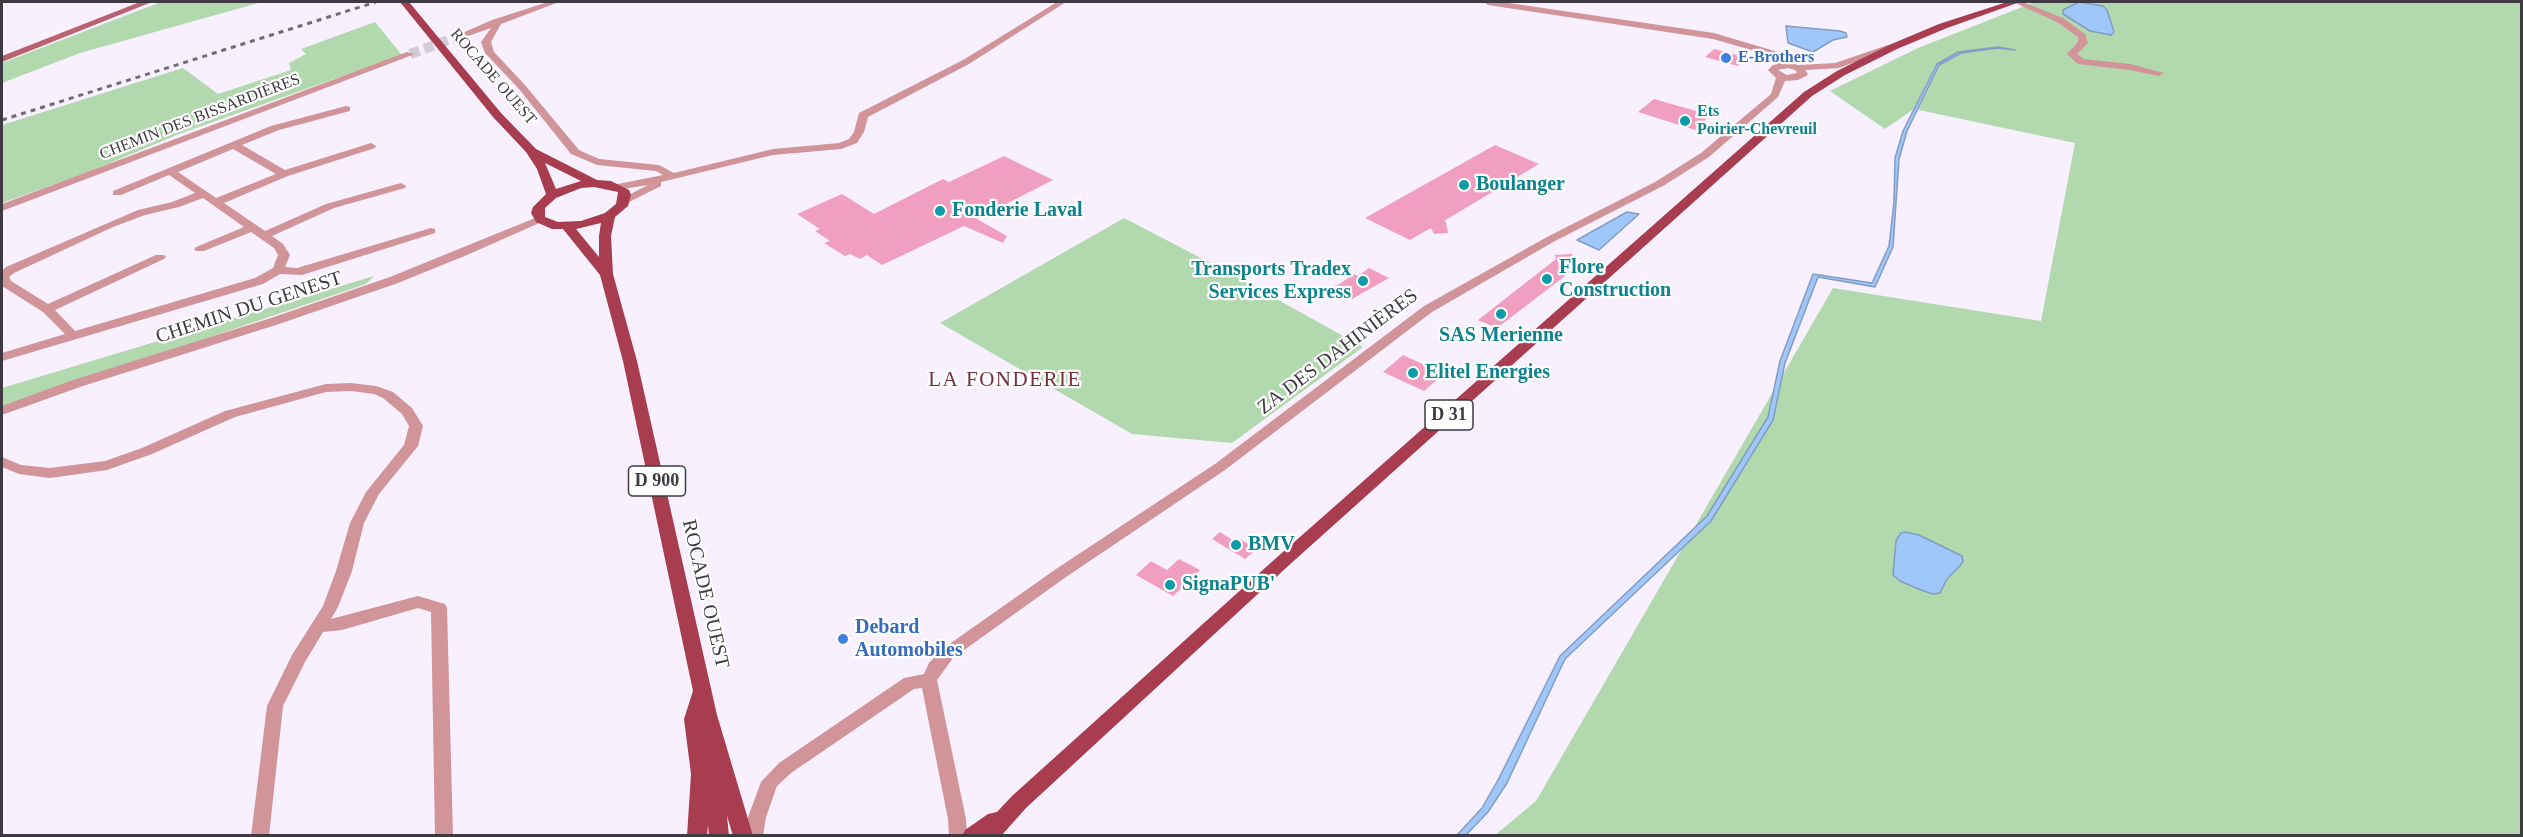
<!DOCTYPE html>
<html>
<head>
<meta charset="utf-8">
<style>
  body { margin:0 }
  #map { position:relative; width:2523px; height:837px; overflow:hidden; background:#f8f0fe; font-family:Georgia,serif }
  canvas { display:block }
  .frame { position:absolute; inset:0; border:3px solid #3e3942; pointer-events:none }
</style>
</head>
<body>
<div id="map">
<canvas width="2523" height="837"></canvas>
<div class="frame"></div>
</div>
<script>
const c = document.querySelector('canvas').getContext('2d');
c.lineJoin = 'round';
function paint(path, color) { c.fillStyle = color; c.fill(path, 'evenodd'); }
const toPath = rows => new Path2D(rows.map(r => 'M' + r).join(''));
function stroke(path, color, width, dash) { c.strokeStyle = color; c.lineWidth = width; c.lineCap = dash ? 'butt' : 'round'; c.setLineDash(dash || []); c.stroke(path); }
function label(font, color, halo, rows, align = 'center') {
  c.font = font + ' Georgia,serif'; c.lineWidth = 4.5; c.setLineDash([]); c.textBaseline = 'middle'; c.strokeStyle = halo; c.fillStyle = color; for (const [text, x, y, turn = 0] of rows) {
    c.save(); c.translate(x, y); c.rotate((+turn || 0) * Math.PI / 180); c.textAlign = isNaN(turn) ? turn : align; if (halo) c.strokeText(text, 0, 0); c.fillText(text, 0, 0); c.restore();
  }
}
const green = toPath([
  [161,2,262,2,80,53,2,83,2,63],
  [2035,2,2521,2,2521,835,1494,836,1536,801,1833,288,2041,321,2075,143,1914,109,1885,129,1830,91,1918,48],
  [375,22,402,55,179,134,91,171,2,203,2,125,183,68,218,94,291,70,289,63,306,54,301,49],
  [1124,218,1226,271,1363,347,1232,443,1132,434,940,323],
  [374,276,366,284,2,408,2,388]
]);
const water = toPath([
  [2079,2,2103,6,2107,10,2114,32,2111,35,2090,31,2063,14,2063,10,2079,2],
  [1786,26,1840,31,1846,33,1847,37,1833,40,1813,52,1788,43,1786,26],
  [1998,47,2015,50,1998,48,1961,53,1939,65,1907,131,1899,159,1893,247,1875,287,1818,277,1785,363,1773,420,1711,521,1565,659,1507,783,1488,812,1466,835,1457,835,1482,808,1498,780,1560,656,1707,516,1768,417,1780,361,1813,274,1872,283,1889,246,1894,202,1895,158,1903,131,1937,64,1958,52,1998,47],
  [1627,212,1639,214,1599,250,1577,240,1627,212],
  [1905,532,1919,535,1962,556,1963,561,1960,566,1947,579,1940,593,1933,594,1921,590,1900,581,1893,575,1896,541,1901,533,1905,532]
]);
const building = toPath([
  [1714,49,1747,58,1738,66,1705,57],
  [1654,99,1696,111,1700,108,1713,112,1695,130,1638,112],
  [1495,145,1539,164,1444,221,1446,222,1448,233,1434,234,1431,228,1410,240,1365,218],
  [1004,156,1053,180,977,219,1007,236,1003,243,964,226,882,265,867,255,860,259,850,254,845,256,824,243,830,241,815,231,820,229,797,214,842,194,874,214,943,179,949,182],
  [1572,254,1578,266,1497,328,1478,320,1556,259,1555,255],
  [1369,268,1389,278,1352,299,1332,289,1354,274,1358,276],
  [1403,355,1444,374,1424,391,1383,372],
  [1220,532,1234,541,1238,538,1257,549,1245,559,1212,539],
  [1179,559,1200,570,1173,596,1136,575,1151,561,1167,570]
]);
const minorTunnel = toPath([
  [410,54,465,34]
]);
const minor = toPath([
  [548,2,559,2,501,24,491,42,494,52,525,85,579,150,599,159,659,165,674,173,773,149,839,143,849,139,854,132,859,113,963,60,1057,2,1066,2,969,64,868,117,864,132,857,143,841,149,773,155,661,182,661,186,625,204,620,201,621,199,648,185,617,190,613,189,613,185,663,175,656,171,597,165,571,154,519,89,485,53,481,42,491,28,465,37,460,34,492,20,548,2],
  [1484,2,1502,2,1714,33,1778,52,1787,62,1798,65,1835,63,1888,45,1896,47,1839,68,1805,70,1808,74,1806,76,1798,80,1785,81,1778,97,1709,157,1663,186,1555,241,1432,312,1225,470,1066,577,953,658,937,680,966,819,967,836,949,836,948,819,922,688,914,689,791,773,777,786,766,817,763,836,745,836,748,817,761,782,779,763,904,678,924,674,929,663,941,650,1056,569,1215,464,1424,306,1547,237,1655,182,1701,153,1771,94,1776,78,1768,70,1773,65,1778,64,1772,56,1713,39,1488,5,1484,2],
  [1788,68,1795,70,1797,73,1787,75,1778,70,1788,68],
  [2013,2,2023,2,2063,18,2085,34,2088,43,2077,54,2084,59,2130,64,2164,73,2159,76,2130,70,2078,64,2067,54,2078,42,2078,37,2057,22,2013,2],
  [407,52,415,54,2,211,2,204,407,52],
  [346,106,350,107,350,111,279,130,242,145,285,170,371,143,376,146,375,148,288,176,224,203,265,231,326,204,401,183,406,186,405,188,334,208,272,236,283,244,290,255,285,267,297,268,431,228,435,229,435,233,302,275,280,274,263,284,2,361,2,353,65,334,43,312,2,286,2,271,6,267,138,210,172,202,195,193,169,175,121,195,113,195,113,191,271,126,346,106],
  [233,149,276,174,216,198,178,172,233,149],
  [203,198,244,227,196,247,194,249,196,251,204,251,251,232,274,248,278,255,273,268,255,278,75,331,55,310,164,259,166,257,164,255,156,255,48,304,11,281,9,277,14,273,113,227,145,215,179,207,203,198],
  [540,216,544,217,544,221,467,255,398,283,279,324,80,387,2,415,2,406,70,381,271,318,390,277,540,216],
  [351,383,376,386,393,392,412,408,423,426,418,446,379,494,364,523,352,571,338,607,331,619,418,596,445,604,447,608,453,836,435,836,431,612,418,608,342,630,323,632,305,662,283,706,269,836,251,836,267,706,292,655,323,606,336,571,350,523,366,492,404,445,409,426,402,414,383,398,374,394,351,391,326,392,235,417,152,454,107,470,50,478,19,474,2,467,2,457,21,465,50,468,105,461,142,448,225,411,326,384,351,383]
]);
const secondary = toPath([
  [140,2,152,2,2,62,2,56,140,2]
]);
const primary = toPath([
  [400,2,409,2,501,113,536,149,597,180,611,181,629,190,631,195,628,206,615,217,611,236,613,274,637,361,717,715,753,836,733,836,727,816,729,836,709,836,708,825,707,836,687,836,691,774,684,719,693,691,623,361,600,275,563,229,552,229,536,222,531,213,533,207,546,194,537,169,526,152,493,117,400,2],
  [545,163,581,181,556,189,545,163],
  [594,187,618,192,616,204,605,213,581,221,558,222,545,217,545,208,556,198,581,188,594,187],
  [601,223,599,236,599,257,576,229,601,223],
  [2007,2,2020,2,1947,28,1897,49,1845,75,1812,96,1287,567,1026,808,1001,836,962,836,965,830,988,814,997,812,1012,796,1275,559,1804,92,1837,71,1889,45,1939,24,2007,2]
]);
const rail = toPath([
  [2,120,376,2]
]);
const markers = [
  [1726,58,6,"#3f7fe0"],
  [1685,121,6,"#0f9aa8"],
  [1464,185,6,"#0f9aa8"],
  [940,211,6,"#0f9aa8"],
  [1547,279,6,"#0f9aa8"],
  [1363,281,6,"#0f9aa8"],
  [1501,314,6,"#0f9aa8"],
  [1413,373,6,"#0f9aa8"],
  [1236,545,6,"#0f9aa8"],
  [1170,585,6,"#0f9aa8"],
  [843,639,6,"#3f7fe0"]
];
const farShopnames = [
  ["E-Brothers",1738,58]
];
const farStreetnames = [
  ["ROCADE OUEST",493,77,49],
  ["CHEMIN DES BISSARDIÈRES",200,117,-21]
];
const farCulturenames = [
  ["Ets",1697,112],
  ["Poirier-Chevreuil",1697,130]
];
const shields = [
  [1449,415,48],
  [657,481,57]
];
const shieldNames = [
  ["D 31",1449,415],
  ["D 900",657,481]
];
const cultureNames = [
  ["Boulanger",1476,185],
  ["Fonderie Laval",952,211],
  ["Flore",1559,268],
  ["Construction",1559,291],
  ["Transports Tradex",1351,270,"right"],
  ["Services Express",1351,293,"right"],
  ["SAS Merienne",1501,336,"center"],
  ["Elitel Energies",1425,373],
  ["BMV",1248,545],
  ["SignaPUB'",1182,585]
];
const streetNames = [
  ["CHEMIN DU GENEST",249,308,-18],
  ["ZA DES DAHINIÈRES",1338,352,-37],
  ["ROCADE OUEST",705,594,77]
];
const shopNames = [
  ["Debard",855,628],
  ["Automobiles",855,651]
];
const neighbourhoodNames = [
  ["LA FONDERIE",1005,380]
];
paint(green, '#b1d9ad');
paint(water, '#a0c7fa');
stroke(water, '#839cc3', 1.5);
paint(building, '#f09fc0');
stroke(minorTunnel, '#d3cbd8', 10, [10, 5]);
paint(minor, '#d19499');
paint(secondary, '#ba636e');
paint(primary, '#a73d4f');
stroke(rail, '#726c77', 3, [5, 5]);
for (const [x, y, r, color] of markers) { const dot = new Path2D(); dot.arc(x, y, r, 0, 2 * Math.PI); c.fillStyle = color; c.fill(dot); stroke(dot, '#fff', 2); }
label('bold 16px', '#366cbe', '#fff', farShopnames, 'left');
label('16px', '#3e3942', '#fff', farStreetnames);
label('bold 16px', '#0d838f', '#fff', farCulturenames, 'left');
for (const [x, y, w] of shields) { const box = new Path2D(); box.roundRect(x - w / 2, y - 15, w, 30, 4.5); c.fillStyle = '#fff'; c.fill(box); stroke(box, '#3e3942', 1.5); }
label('bold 18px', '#3e3942', null, shieldNames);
label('bold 20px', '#0d838f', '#fff', cultureNames, 'left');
label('20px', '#3e3942', '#fff', streetNames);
label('bold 20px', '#366cbe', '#fff', shopNames, 'left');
c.letterSpacing = '1.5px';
label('21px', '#752f3d', '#fff', neighbourhoodNames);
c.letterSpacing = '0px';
</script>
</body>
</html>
